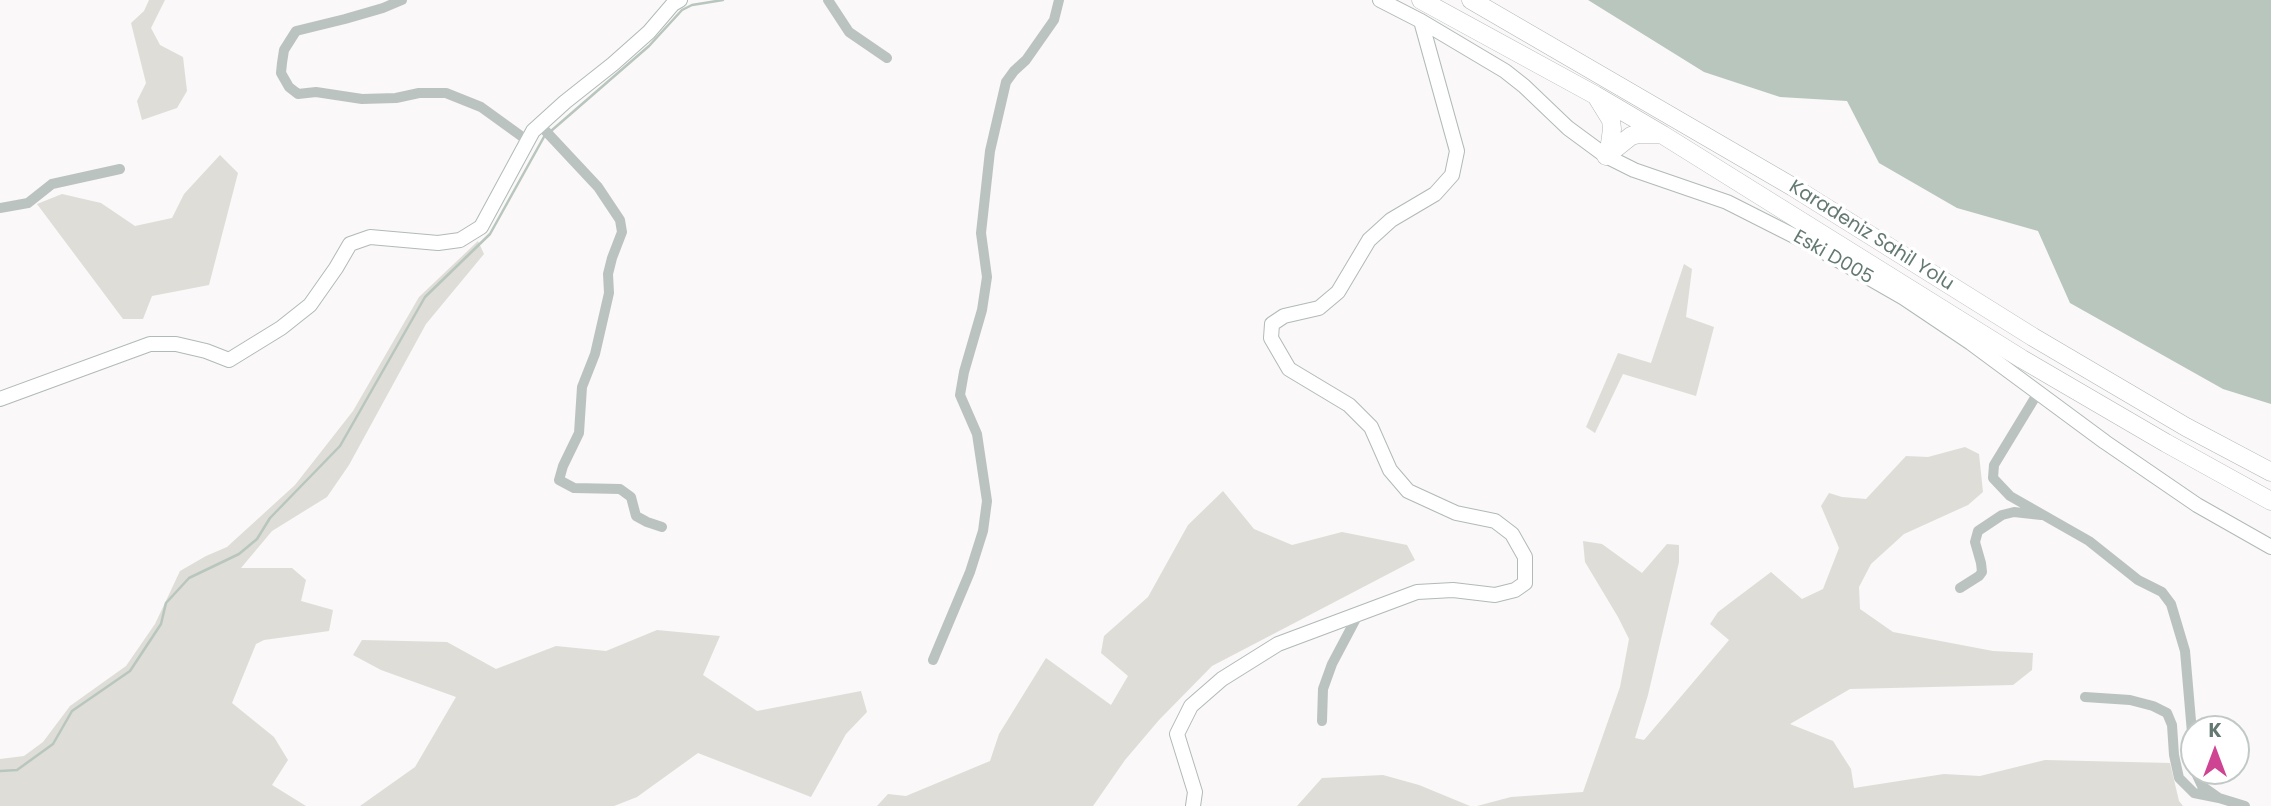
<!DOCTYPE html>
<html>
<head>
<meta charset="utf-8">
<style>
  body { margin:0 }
  #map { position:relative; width:2271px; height:806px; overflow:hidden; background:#faf8f8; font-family:Poppins,sans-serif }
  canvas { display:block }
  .north { position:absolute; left:2180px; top:715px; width:70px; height:70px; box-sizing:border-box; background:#fff; border:2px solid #c1c9c6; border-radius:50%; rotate:0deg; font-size:19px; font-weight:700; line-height:28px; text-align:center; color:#647971 }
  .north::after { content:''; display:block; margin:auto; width:24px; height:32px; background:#ce4392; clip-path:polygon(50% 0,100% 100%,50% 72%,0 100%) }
</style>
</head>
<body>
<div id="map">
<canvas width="2271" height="806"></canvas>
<div class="north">K</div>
</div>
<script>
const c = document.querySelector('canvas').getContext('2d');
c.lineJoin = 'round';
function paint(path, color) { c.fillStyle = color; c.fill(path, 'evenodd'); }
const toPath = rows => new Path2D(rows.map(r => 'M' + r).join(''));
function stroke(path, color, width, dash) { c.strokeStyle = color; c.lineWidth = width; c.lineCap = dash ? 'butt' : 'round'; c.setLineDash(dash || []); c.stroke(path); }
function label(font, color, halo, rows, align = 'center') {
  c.font = font + ' Poppins,sans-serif'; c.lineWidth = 7; c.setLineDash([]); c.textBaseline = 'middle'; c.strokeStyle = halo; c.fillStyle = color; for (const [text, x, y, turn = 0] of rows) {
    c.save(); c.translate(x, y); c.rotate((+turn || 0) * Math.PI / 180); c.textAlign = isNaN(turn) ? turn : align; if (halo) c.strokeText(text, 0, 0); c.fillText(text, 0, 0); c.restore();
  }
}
const green = toPath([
  [149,0,165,0,151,28,160,45,183,57,187,91,177,108,142,120,137,101,146,83,131,23,144,11],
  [220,155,238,173,209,285,152,296,143,319,123,319,37,204,62,194,101,203,135,226,172,218,184,194],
  [478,241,484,254,426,324,349,465,327,497,272,531,241,568,292,568,306,580,301,601,333,610,329,631,264,640,256,644,232,703,274,737,288,760,272,785,306,806,0,806,0,759,24,756,43,742,70,706,126,666,155,624,180,571,206,556,227,547,295,485,353,411,419,297],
  [1684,264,1692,269,1686,317,1714,327,1696,396,1623,374,1595,433,1586,427,1618,353,1651,363],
  [1965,447,1979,454,1983,492,1968,505,1904,534,1871,564,1859,587,1860,609,1893,632,1993,651,2033,653,2032,670,2013,685,1850,689,1790,724,1833,741,1851,769,1854,788,1944,774,1980,776,2045,760,2170,763,2179,801,2183,806,1477,806,1511,797,1583,792,1620,687,1629,639,1618,617,1585,562,1583,541,1602,544,1642,573,1667,544,1679,545,1679,562,1648,695,1635,738,1644,740,1729,640,1710,624,1718,612,1771,572,1802,599,1823,589,1839,548,1821,506,1829,493,1842,497,1866,499,1906,456,1928,457],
  [1223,491,1254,529,1292,545,1342,532,1407,545,1415,560,1212,666,1159,720,1125,760,1093,806,877,806,888,794,906,796,990,761,999,734,1046,658,1111,705,1128,676,1101,653,1104,636,1148,597,1188,525],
  [657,630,720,636,703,675,757,711,861,691,867,712,846,734,811,797,698,753,637,797,614,806,360,806,415,767,456,697,381,670,353,655,362,640,447,642,496,669,556,646,606,651],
  [1383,775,1419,785,1470,806,1297,806,1322,778]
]);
const water = toPath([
  [1588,0,2271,0,2271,404,2223,389,2070,303,2038,231,1957,208,1879,163,1847,101,1780,97,1704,72]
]);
const stream = toPath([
  [551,131,649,46,682,10,692,5,723,0],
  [0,771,17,770,53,744,72,711,130,671,161,624,166,603,189,578,239,554,257,539,270,518,340,446,425,297,490,234,545,135]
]);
const street = toPath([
  [402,0,383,8,345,19,296,31,284,50,282,63,281,73,289,87,298,94,316,92,362,99,396,98,419,93,446,93,481,107,528,141],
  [828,0,849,32,887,58],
  [540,125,598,187,620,220,622,232,612,258,608,274,609,293,595,354,582,387,579,433,563,466,559,480,574,488,620,489,631,497,636,516,647,522,662,527],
  [0,208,28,203,52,184,120,169],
  [2039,391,1994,465,1993,478,2010,496,2089,541,2138,580,2162,592,2171,604,2185,651,2194,756],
  [1960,588,1979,576,1982,572,1981,563,1975,542,1978,531,2002,515,2014,512,2041,515],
  [933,660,970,572,983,531,987,501,977,434,960,395,964,372,982,310,987,277,981,233,990,151,1006,82,1014,71,1026,60,1054,20,1059,0],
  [2085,697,2130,700,2153,706,2167,713,2172,725,2174,755,2179,778,2194,793,2219,798],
  [1322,721,1323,689,1332,664,1359,613],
  [2195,771,2202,786,2219,798,2245,806]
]);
const secondary = toPath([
  [1380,0,1421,21,1505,71,1524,86,1568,128,1606,156,1634,170,1727,202,1810,244,1904,298,1971,343,2105,442,2197,505,2271,547],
  [0,399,150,344,176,344,206,351,229,360,281,328,310,305,336,268,350,244,370,237,438,243,460,240,481,227,533,131,565,102,613,64,649,32,673,4,680,0],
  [1193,806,1195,792,1177,734,1191,706,1222,679,1278,644,1417,592,1453,590,1495,595,1515,590,1525,583,1525,557,1512,534,1495,521,1456,513,1408,491,1390,470,1371,427,1349,405,1289,369,1271,338,1272,324,1284,316,1319,308,1338,292,1369,240,1391,220,1435,194,1452,175,1457,151,1421,21]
]);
const highway = toPath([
  [1421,0,1595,95,1663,135,2022,359,2166,443,2271,501],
  [1471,0,1793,187,2033,337,2186,427,2271,472],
  [1598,99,1611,120,1612,129,1609,151],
  [1606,156,1631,136,1638,134,1659,134]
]);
const streetNames = [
  ["Karadeniz Sahil Yolu",1871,236,32],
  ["Eski D005",1833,258,30]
];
paint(green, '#deddd8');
paint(water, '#b8c6be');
stroke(stream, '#b8c6be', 2.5);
stroke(secondary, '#b0bab6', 16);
stroke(highway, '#b0b7b4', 19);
stroke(street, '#bbc3c0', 10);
stroke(secondary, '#fff', 14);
stroke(highway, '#fff', 18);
label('19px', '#647971', '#fff', streetNames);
</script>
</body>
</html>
